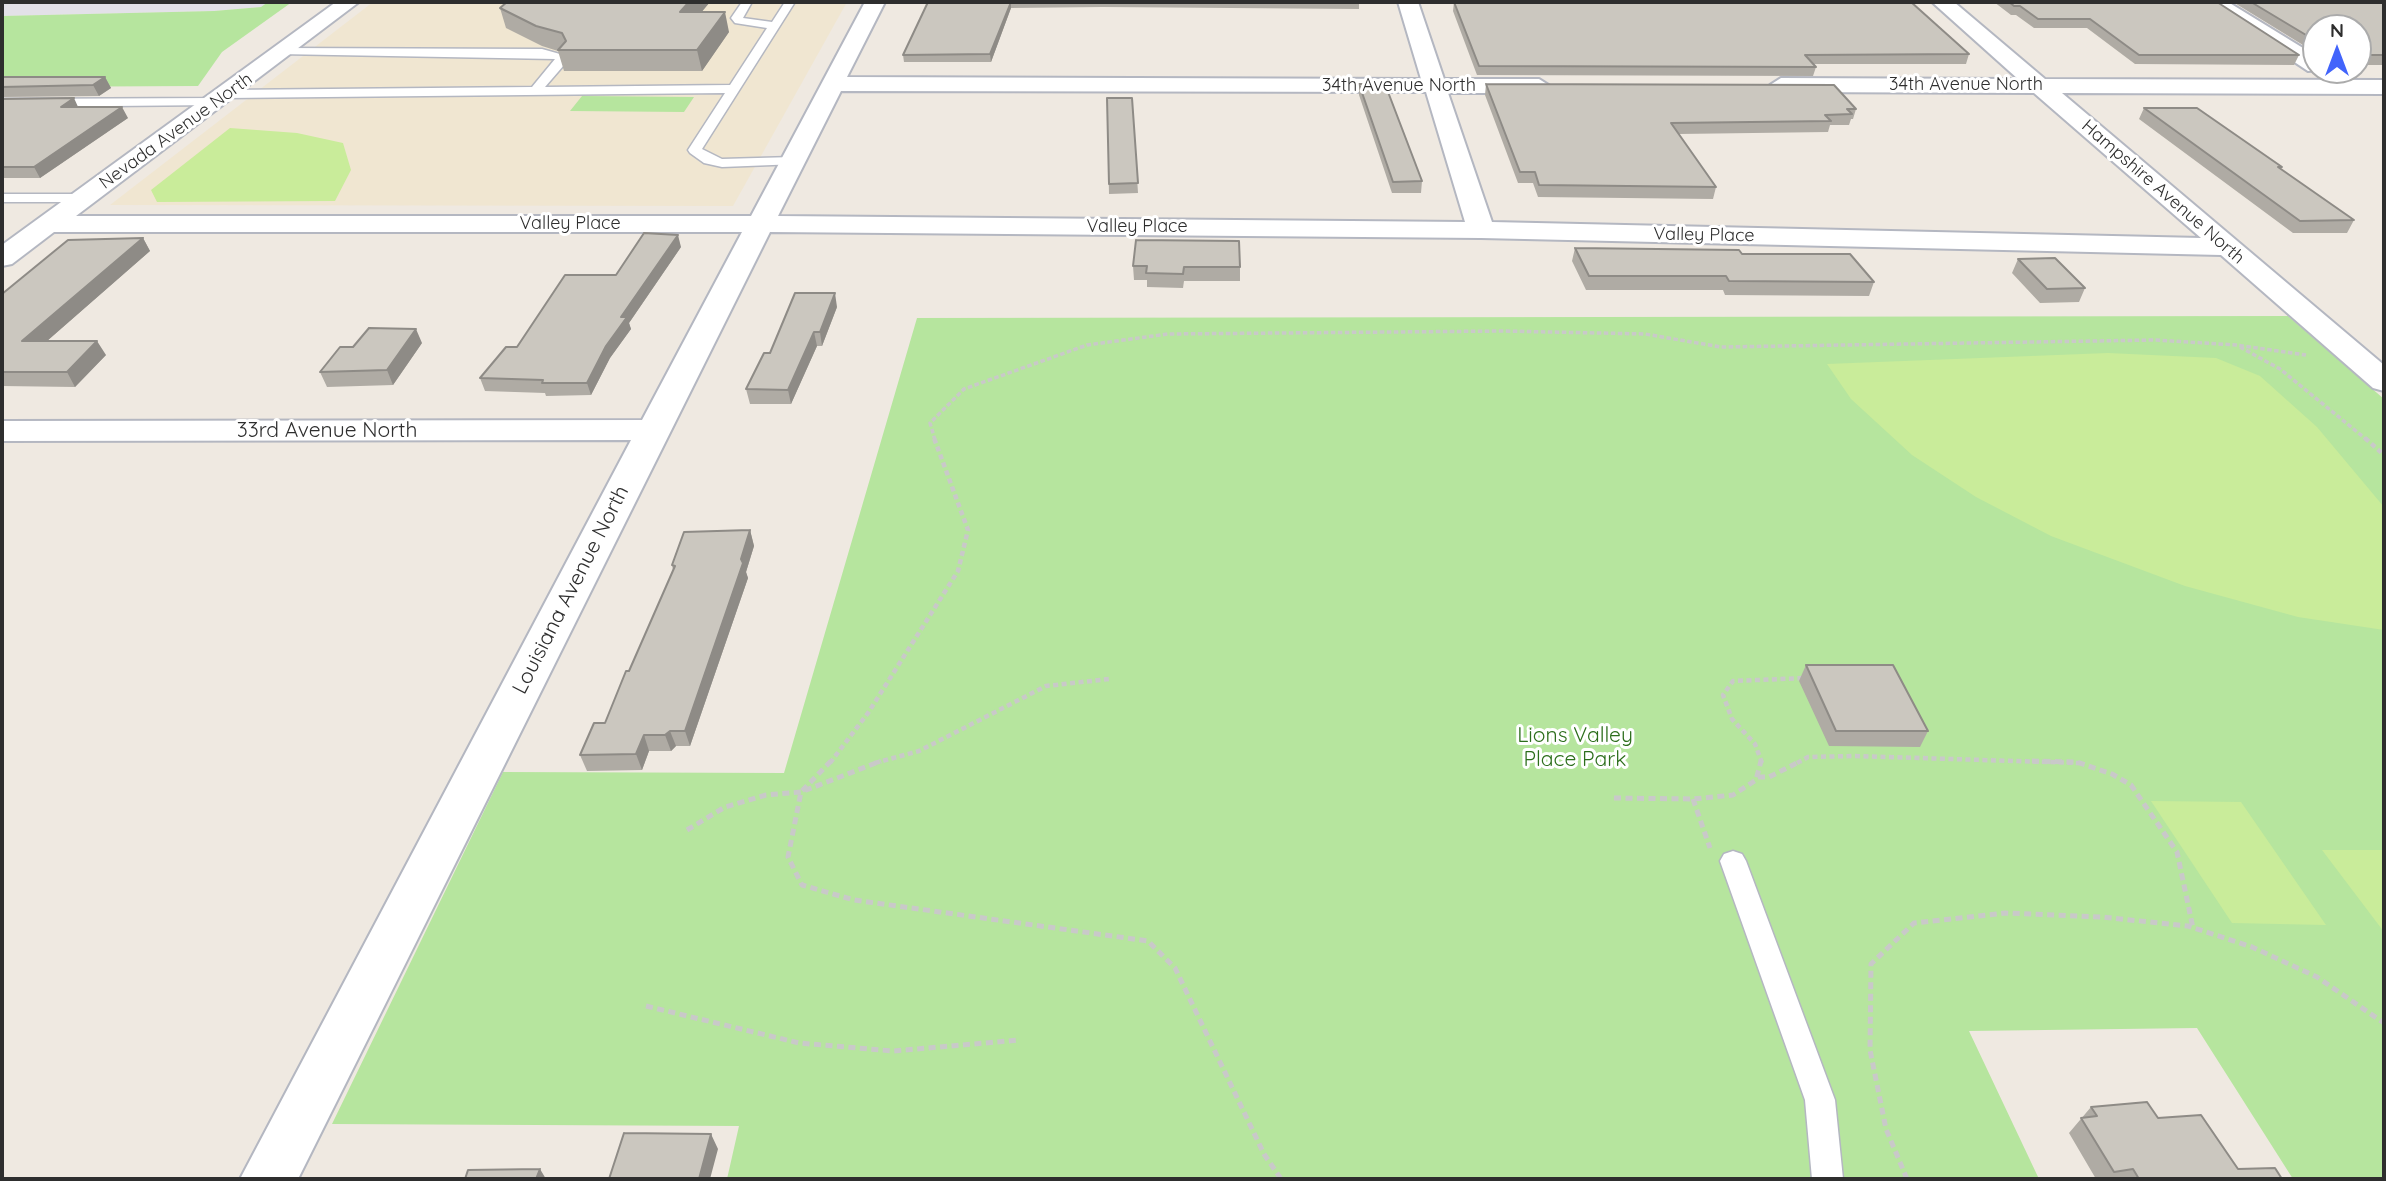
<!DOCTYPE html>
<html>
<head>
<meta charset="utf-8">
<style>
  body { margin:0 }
  #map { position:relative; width:2386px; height:1181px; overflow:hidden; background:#efe9e1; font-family:Quicksand,sans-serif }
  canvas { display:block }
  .frame { position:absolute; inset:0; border:4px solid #2e2e2e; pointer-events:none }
  .north { position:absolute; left:2302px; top:14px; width:70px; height:70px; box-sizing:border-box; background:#fff; border:2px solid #ababab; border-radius:50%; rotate:0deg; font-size:19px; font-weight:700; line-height:28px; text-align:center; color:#2e2e2e }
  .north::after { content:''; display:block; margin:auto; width:24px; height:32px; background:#4264fb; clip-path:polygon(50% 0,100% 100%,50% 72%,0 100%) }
</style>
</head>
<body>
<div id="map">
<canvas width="2386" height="1181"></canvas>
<div class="frame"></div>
<div class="north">N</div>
</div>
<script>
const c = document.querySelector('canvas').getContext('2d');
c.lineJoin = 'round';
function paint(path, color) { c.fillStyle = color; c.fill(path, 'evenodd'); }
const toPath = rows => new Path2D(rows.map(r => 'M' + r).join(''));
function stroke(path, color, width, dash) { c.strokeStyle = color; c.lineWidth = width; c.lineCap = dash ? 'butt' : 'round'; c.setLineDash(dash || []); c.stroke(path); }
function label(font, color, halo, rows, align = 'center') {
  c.font = font + ' Quicksand,sans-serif'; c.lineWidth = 6; c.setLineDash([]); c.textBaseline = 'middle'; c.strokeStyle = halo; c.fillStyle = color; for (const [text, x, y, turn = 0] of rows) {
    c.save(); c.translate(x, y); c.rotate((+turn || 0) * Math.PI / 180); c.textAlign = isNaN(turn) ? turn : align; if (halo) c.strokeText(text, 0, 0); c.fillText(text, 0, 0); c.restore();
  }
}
const industrial = toPath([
  [2,2,268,2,262,7,214,11,2,16]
]);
const education = toPath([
  [373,2,847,2,733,206,110,205]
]);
const green = toPath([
  [268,2,292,2,222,52,198,86,2,87,2,16,214,11,261,7],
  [582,96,694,97,684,112,570,111],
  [2288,316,2384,399,2384,1179,2293,1179,2197,1028,1969,1031,2039,1179,727,1179,739,1126,332,1124,503,772,784,773,917,318]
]);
const pitch = toPath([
  [230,128,297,133,343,143,351,170,335,201,157,202,151,190],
  [2108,353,2216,358,2260,376,2317,427,2384,507,2384,630,2298,617,2185,586,2051,536,1976,497,1912,455,1851,399,1827,364],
  [2151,801,2241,802,2326,925,2232,923],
  [2322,850,2384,850,2384,932]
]);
const pathFar2 = toPath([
  [2240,347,2280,369,2367,440],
  [935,440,930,423,964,389,1087,345,1168,334,1504,331,1645,334,1721,347,2156,340,2236,345,2306,355]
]);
const pathFar1 = toPath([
  [2365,438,2384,455],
  [830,763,868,713,958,571,968,530,934,438],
  [875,763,919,751,1046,686,1109,679],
  [1762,763,1755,744,1732,719,1723,695,1733,681,1806,678],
  [1797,763,1808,757,1855,756,2079,763]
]);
const path = toPath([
  [831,761,801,792,788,857,802,885,854,900,1148,941,1175,968,1264,1154,1281,1179],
  [2032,761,2077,762,2112,774,2131,785,2177,852,2193,928],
  [1758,777,1769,777,1801,761],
  [1614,798,1693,799,1733,795,1756,780,1761,761],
  [1693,799,1710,848],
  [687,830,725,807,766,795,801,792,881,761],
  [646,1006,799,1043,893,1051,1020,1040],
  [1907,1179,1886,1129,1870,1050,1871,964,1914,923,2005,913,2102,917,2188,926,2252,947,2317,977,2384,1023]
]);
const service = toPath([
  [742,2,752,2,743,18,772,22,785,2,795,2,702,149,722,159,793,157,800,161,798,164,722,167,704,163,690,153,688,150,725,93,227,98,221,94,227,90,532,87,555,59,278,54,276,52,282,48,542,49,567,56,564,65,545,87,730,85,767,28,735,23,731,18,742,2],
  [215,98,219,99,219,105,2,107,2,99,215,98],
  [2,194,83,194,90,198,83,202,2,202,2,194],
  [1733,851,1742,854,1746,861,1835,1100,1843,1179,1812,1179,1805,1100,1720,861,1724,854,1733,851]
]);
const minor = toPath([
  [336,2,359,2,76,216,751,216,865,2,885,2,847,77,1421,79,1398,2,1418,2,1444,79,1539,79,1550,86,1539,93,1448,93,1492,222,2201,238,2034,93,1781,92,1770,85,1781,78,2018,79,1932,2,1954,2,2045,79,2384,80,2384,94,2062,93,2384,365,2384,391,2373,388,2221,255,1481,238,770,232,298,1179,240,1179,631,440,2,441,2,421,642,420,742,232,54,232,12,264,2,266,2,245,336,2],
  [841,91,1426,92,1465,222,778,216,841,91],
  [2204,2,2228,2,2316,56,2316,70,2324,70,2308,71,2204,2]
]);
const wall = toPath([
  [710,2,701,12,729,32,702,71,564,71,558,51,542,46,506,28,500,8],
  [928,2,1359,2,1359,9,1103,7,1011,8,991,62,904,62,903,55],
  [1454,2,1969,54,1966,64,1814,64,1816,67,1813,76,1477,75,1453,11],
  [1994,2,2216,2,2299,55,2294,65,2135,64,2087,28,2034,28,2016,15,2011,15],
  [2233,2,2384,2,2384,65,2358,65,2358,28,2316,28,2316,53],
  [2,77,105,77,111,88,99,96,2,97],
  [1359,84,1422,181,1421,193,1392,193,1359,95],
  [1486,84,1856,109,1853,119,1851,119,1849,125,1830,125,1828,132,1678,134,1716,187,1713,199,1538,197,1533,183,1518,183,1485,95],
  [1107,98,1132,98,1138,193,1109,194],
  [2,99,78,107,128,118,40,178,2,178],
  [2144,108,2282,167,2281,169,2354,220,2347,233,2293,233,2139,119],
  [143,238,150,251,47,341,106,355,75,387,2,386,2,294],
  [681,247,629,323,631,329,610,358,591,395,546,396,545,393,485,391,480,378,616,275],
  [1575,248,1742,254,1874,282,1869,296,1725,295,1723,290,1586,290,1572,261],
  [2018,259,2085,288,2079,302,2040,303,2012,273],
  [1133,266,1240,267,1240,281,1184,281,1183,288,1147,287,1147,280,1134,280],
  [837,307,822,346,817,346,791,404,750,404,746,389,770,353],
  [422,343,393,385,327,387,320,372],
  [750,530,754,546,746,572,748,578,690,746,676,746,671,751,649,751,642,770,587,771,580,755,605,723,629,671,673,570,672,565],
  [1806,665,1928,731,1920,747,1829,746,1799,681],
  [2091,1107,2158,1118,2238,1169,2282,1179,2096,1179,2069,1133]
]);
const shadedWall = toPath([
  [689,2,710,2,685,32,680,12],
  [1011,2,1011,8,991,62,990,54],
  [725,12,729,32,702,71,697,50],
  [105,77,111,88,99,96,93,85],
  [74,98,79,109,61,107],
  [122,107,128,118,40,178,34,167],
  [678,235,681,247,629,323,631,329,610,358,591,395,587,383,621,317],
  [143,238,150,251,31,355,22,341],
  [835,293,837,307,822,346,820,332],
  [416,329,422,343,393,385,387,370],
  [814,332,817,346,791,404,788,390],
  [97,341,106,355,75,387,67,372],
  [750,530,754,546,746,572,748,578,690,746,685,731],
  [670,731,676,746,671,751,665,735],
  [644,735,649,751,642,770,636,754],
  [711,1134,718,1149,710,1179,699,1179],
  [540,1169,546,1179,536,1179]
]);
const building = toPath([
  [507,2,689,2,680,12,725,12,697,50,558,50,566,41,562,33,536,26,500,8,507,2],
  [928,2,1011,2,990,54,903,55,928,2],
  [1454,2,1911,2,1969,54,1805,55,1816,67,1479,66,1454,2],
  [2009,2,2217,2,2299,55,2139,55,2090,19,2038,19,2020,6,2014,6,2009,2],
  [2251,2,2384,2,2384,55,2358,55,2358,28,2316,28,2316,41,2251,2],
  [2,77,105,77,93,85,2,87,2,77],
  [1359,84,1385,84,1422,181,1393,182,1359,84],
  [1486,84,1834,85,1856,109,1847,109,1852,114,1825,115,1831,121,1671,123,1716,187,1539,185,1535,172,1520,172,1486,84],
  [74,98,61,107,122,107,34,167,2,167,2,99,74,98],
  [1107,98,1132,98,1138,183,1109,184,1107,98],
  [2144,108,2197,108,2282,167,2278,167,2354,220,2300,221,2144,108],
  [644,233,678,235,621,317,627,317,606,346,587,383,542,383,543,380,480,378,506,347,517,347,565,275,616,275,644,233],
  [143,238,22,341,97,341,67,372,2,372,2,294,68,240,143,238],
  [1136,240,1239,241,1240,267,1184,267,1183,274,1146,273,1147,266,1133,266,1136,240],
  [1575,248,1739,250,1742,254,1850,254,1874,282,1729,281,1726,276,1589,276,1575,248],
  [2055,258,2085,288,2047,289,2018,259,2055,258],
  [795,293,835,293,820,332,814,332,788,390,746,389,764,353,770,353,795,293],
  [369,328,416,329,387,370,320,372,340,347,353,347,369,328],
  [750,530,741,559,743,563,685,731,670,731,665,735,644,735,636,754,580,755,594,723,605,723,626,671,629,671,675,566,672,565,684,532,750,530],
  [1806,665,1893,665,1928,731,1836,731,1806,665],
  [2147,1102,2158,1118,2201,1115,2238,1169,2275,1168,2282,1179,2214,1179,2214,1178,2203,1179,2139,1179,2133,1169,2114,1172,2081,1118,2097,1116,2091,1107,2147,1102],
  [624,1133,711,1134,699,1179,609,1179,624,1133],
  [540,1169,536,1179,465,1179,468,1170,540,1169]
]);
const farStreetnames = [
  ["34th Avenue North",1966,85],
  ["34th Avenue North",1399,86],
  ["Nevada Avenue North",176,131,-36],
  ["Hampshire Avenue North",2163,192,41],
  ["Valley Place",570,224],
  ["Valley Place",1137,227],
  ["Valley Place",1704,235,1]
];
const streetNames = [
  ["33rd Avenue North",327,431],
  ["Louisiana Avenue North",571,590,-63]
];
const parkNames = [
  ["Lions Valley",1575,736],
  ["Place Park",1575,760]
];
paint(industrial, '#e3e1e8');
paint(education, '#f0e6d1');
paint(green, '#b6e59e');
paint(pitch, '#c9ec9a');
stroke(service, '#b4b7c1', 3);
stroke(minor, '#b4b7c1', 4);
stroke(pathFar2, '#c9c9c9', 3.5, [4.5, 2.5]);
stroke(pathFar1, '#c9c9c9', 4.5, [5, 3.5]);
stroke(path, '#c9c9c9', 5, [7, 4.5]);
paint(service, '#fff');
paint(minor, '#fff');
paint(wall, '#afaba4');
paint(shadedWall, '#8e8b86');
paint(building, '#cbc7bf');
stroke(building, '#8e8b86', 2);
label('18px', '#2e2e2e', '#fff', farStreetnames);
label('21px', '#2e2e2e', '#fff', streetNames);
label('21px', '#2c6e1b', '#fff', parkNames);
</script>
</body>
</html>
